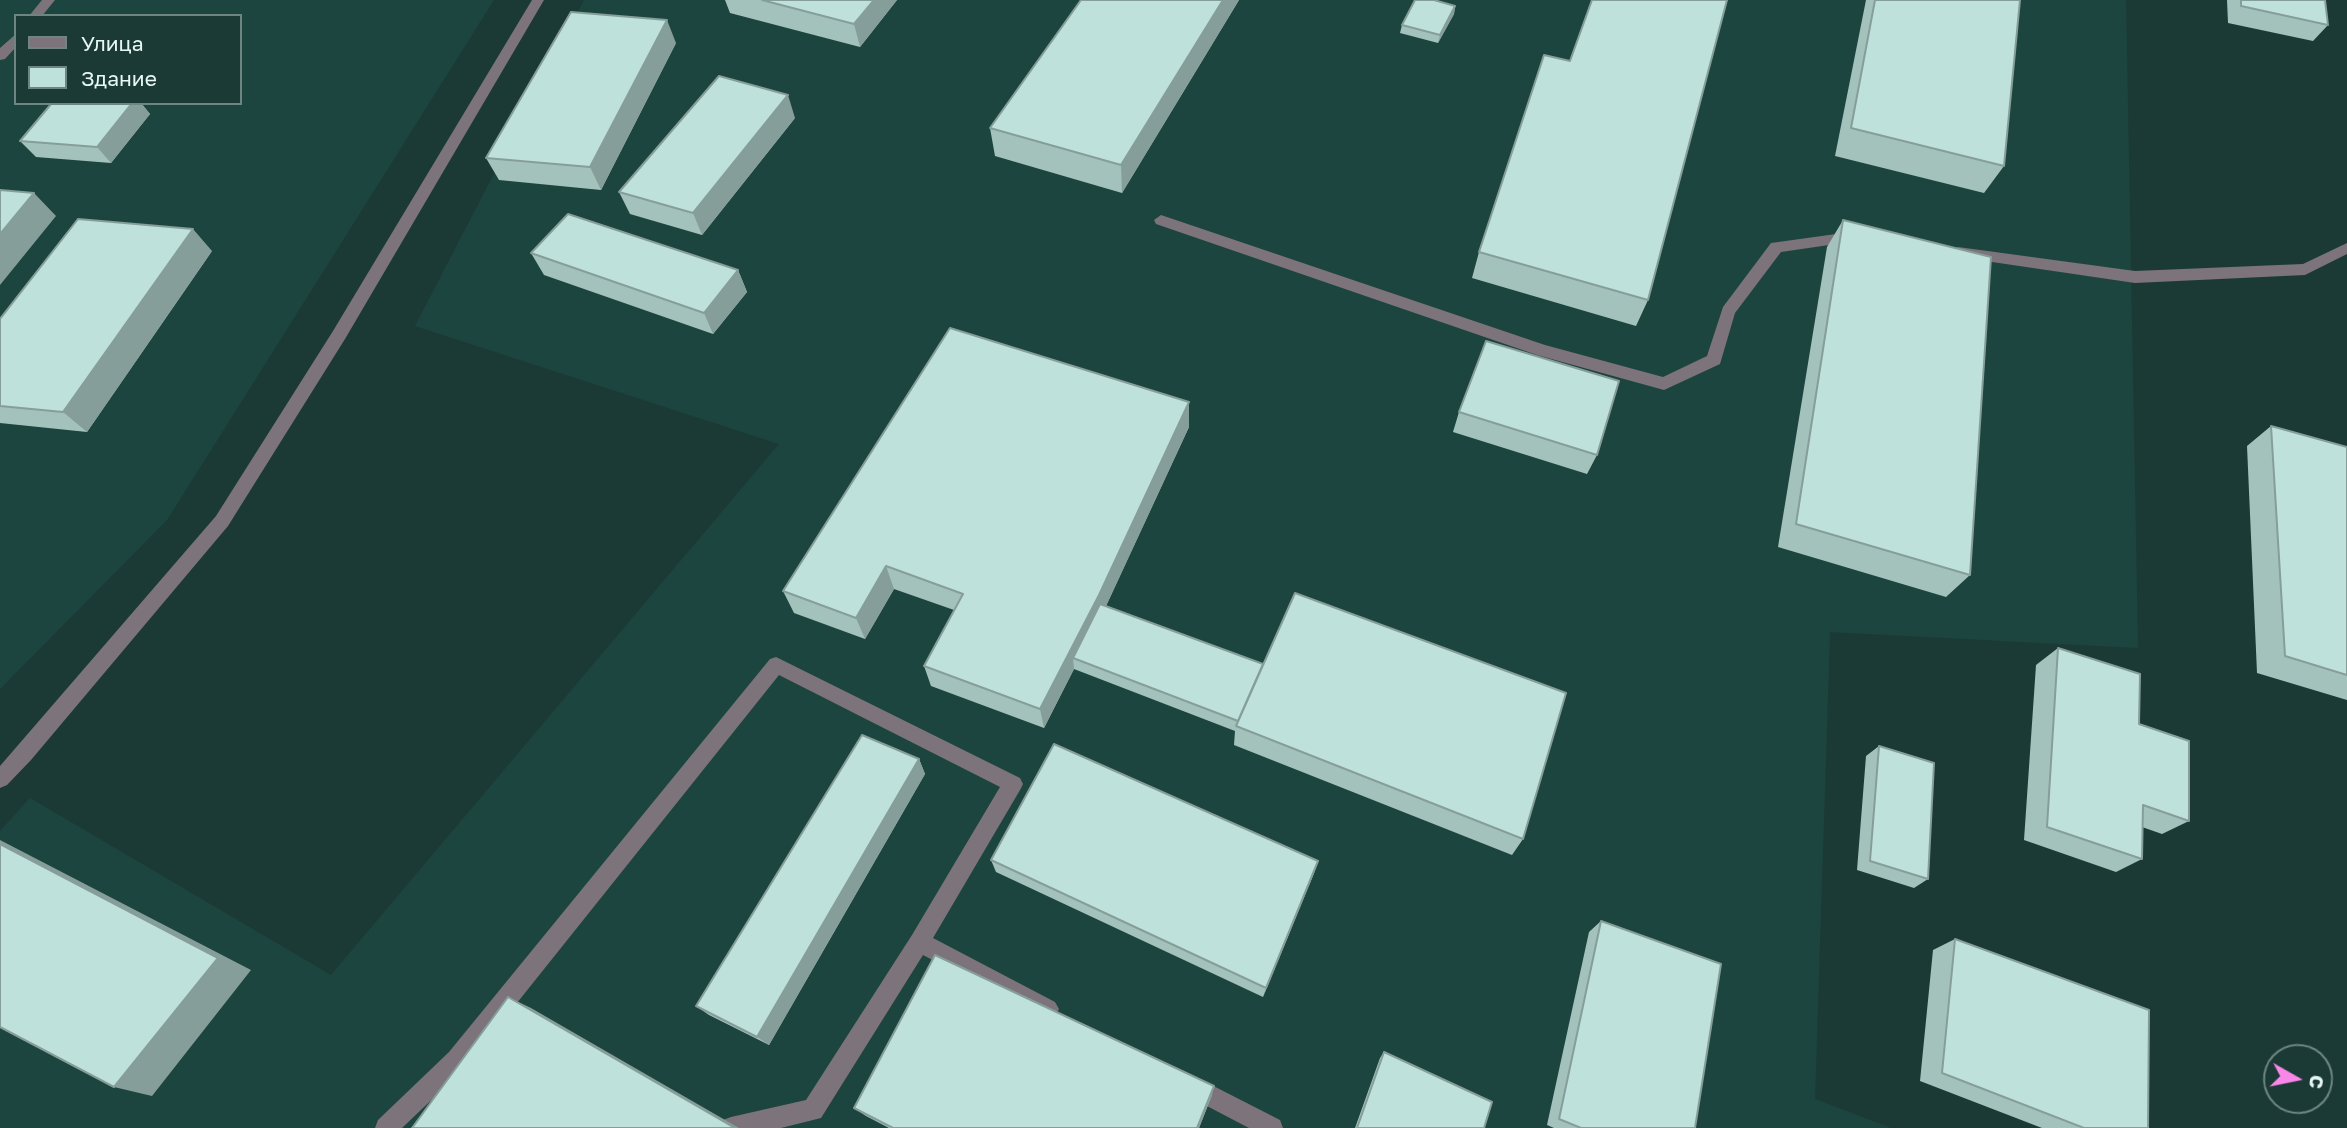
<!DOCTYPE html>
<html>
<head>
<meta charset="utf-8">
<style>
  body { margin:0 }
  #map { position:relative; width:2347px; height:1128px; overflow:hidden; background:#1c3a35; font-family:"Golos Text",sans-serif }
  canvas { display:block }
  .legend { position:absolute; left:14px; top:14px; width:228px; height:91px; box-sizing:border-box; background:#1c3a35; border:2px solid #6d8681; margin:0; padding:9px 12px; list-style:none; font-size:21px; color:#e6f7f4 }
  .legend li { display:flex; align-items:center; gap:14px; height:35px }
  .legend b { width:35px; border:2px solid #6d8681 }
  .north { position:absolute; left:2263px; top:1044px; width:70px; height:70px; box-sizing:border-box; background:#1c3a35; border:2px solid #6d8681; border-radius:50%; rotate:99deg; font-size:19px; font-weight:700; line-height:28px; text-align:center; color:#e6f7f4 }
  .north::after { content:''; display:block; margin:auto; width:24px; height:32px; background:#f987e9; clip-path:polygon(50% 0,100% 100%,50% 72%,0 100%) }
</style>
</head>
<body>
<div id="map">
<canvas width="2347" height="1128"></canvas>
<ul class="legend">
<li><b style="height:9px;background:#7d737b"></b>Улица</li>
<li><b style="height:19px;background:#bfe1db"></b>Здание</li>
</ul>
<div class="north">С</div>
</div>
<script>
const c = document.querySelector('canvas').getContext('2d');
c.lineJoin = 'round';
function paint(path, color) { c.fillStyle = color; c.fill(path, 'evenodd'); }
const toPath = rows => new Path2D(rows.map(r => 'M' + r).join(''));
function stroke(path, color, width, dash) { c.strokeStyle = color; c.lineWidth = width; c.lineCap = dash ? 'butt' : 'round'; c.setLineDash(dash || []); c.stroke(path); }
const built = toPath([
  [0,0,494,0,167,520,0,689],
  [16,16,240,16,240,103,16,103],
  [584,0,2126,0,2138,648,1830,632,1815,1099,1891,1128,0,1128,0,831,30,798,331,975,779,444,415,326]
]);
const minor = toPath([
  [42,0,55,0,42,16,29,16,42,0],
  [532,0,544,0,345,339,228,526,31,760,7,785,0,788,0,766,216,516,333,331,532,0],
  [16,34,16,47,5,59,0,60,0,48,16,34],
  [1161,215,1545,345,1663,377,1707,356,1723,307,1771,243,1836,234,1854,236,1861,241,1854,246,1836,244,1781,252,1735,313,1720,364,1664,390,1537,355,1156,224,1154,220,1161,215],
  [2347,243,2347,254,2305,275,2135,283,1958,257,1951,252,1958,247,2135,271,2303,264,2347,243],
  [776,657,1020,778,1023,784,1020,790,933,938,1055,1002,1059,1009,1055,1016,1048,1020,1041,1016,923,955,821,1118,781,1128,720,1128,723,1120,731,1117,806,1100,912,935,1000,787,779,675,465,1068,402,1128,375,1128,378,1120,449,1052,770,659,776,657],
  [1190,1074,1280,1120,1283,1128,1249,1128,1182,1093,1179,1085,1182,1077,1190,1074]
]);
const wall = toPath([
  [725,0,897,0,860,47,730,13],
  [1081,0,1239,0,1122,193,995,156,990,128],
  [1866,0,2020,0,2004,166,1984,193,1835,156],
  [2227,0,2325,0,2328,25,2313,41,2228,23],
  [1455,6,1454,14,1438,43,1400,33,1402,25],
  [676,43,601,190,499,180,486,158],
  [52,103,141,103,150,114,111,163,36,157,20,141],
  [795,118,702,235,630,214,619,192],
  [1843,220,1970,575,1946,597,1778,547,1827,247],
  [212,251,87,432,0,423,0,319],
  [1479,252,1648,300,1636,326,1472,278],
  [531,253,738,270,747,292,713,334,544,275],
  [1459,412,1597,455,1587,474,1453,432],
  [2271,426,2347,447,2347,700,2257,673,2247,446],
  [1189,427,1106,606,1523,839,1512,855,1234,745,1235,731,1074,669,1044,728,931,686,924,666,954,610,894,589,865,639,794,613,783,591],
  [2058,648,2139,724,2189,821,2162,834,2142,827,2142,859,2116,872,2024,840,2036,665],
  [1879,746,1928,879,1914,888,1857,870,1866,756],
  [919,759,925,774,769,1045,709,1015,696,1006],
  [991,860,1318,861,1314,873,1263,997,996,872],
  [1601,921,1695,1128,1554,1128,1547,1125,1589,932],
  [1955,939,2148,1128,2042,1128,1920,1081,1933,950],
  [1384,1052,1484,1128,1355,1128,1380,1058],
  [1212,1095,1199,1128,889,1128,866,1116,854,1108]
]);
const shadedWall = toPath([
  [874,0,897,0,860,47,854,24],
  [1223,0,1239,0,1122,193,1121,165],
  [1455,6,1454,14,1438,43,1440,35],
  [667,20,676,43,601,190,590,167],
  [788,95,795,118,702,235,693,213],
  [132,103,141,103,150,114,111,163,97,147],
  [34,193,56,216,0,285,0,234],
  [193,229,212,251,87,432,63,412],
  [738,270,747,292,713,334,704,313],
  [1189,402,1189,427,1101,617,1073,658,1074,669,1044,728,1040,709],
  [886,566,894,589,865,639,856,618],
  [919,759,925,774,769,1045,757,1037],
  [0,840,251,970,152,1096,114,1087,0,844],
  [1318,861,1314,873,1263,997,1266,988],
  [508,997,531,1008,739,1128,735,1128],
  [1214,1086,1212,1095,1199,1128,1197,1128]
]);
const building = toPath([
  [762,0,874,0,854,24,762,0],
  [1081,0,1223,0,1121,165,990,128,1081,0],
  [1415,0,1434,0,1455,6,1440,35,1402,25,1415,0],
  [1592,0,1727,0,1648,300,1479,252,1544,55,1570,61,1592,0],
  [1875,0,2020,0,2004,166,1851,128,1875,0],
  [2241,0,2325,0,2328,25,2241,6,2241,0],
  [571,12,667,20,590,167,486,158,571,12],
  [719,76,788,95,693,213,619,192,719,76],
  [52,103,132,103,97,147,20,141,52,103],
  [0,190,34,193,0,234,0,190],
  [568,214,738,270,704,313,531,253,568,214],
  [78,219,193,229,63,412,0,406,0,319,78,219],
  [1843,220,1991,257,1970,575,1796,524,1843,220],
  [950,328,1189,402,1099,595,1040,709,924,666,963,594,886,566,856,618,783,591,950,328],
  [1486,341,1619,381,1597,455,1459,412,1486,341],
  [2271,426,2347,447,2347,675,2285,656,2271,426],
  [1295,593,1566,693,1523,839,1236,726,1295,593],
  [1100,604,1263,664,1238,721,1073,658,1100,604],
  [2058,648,2140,674,2139,724,2189,741,2189,821,2143,805,2142,859,2047,827,2058,648],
  [862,735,919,759,757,1037,696,1006,862,735],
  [1054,744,1318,861,1266,988,991,860,1054,744],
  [1879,746,1934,763,1928,879,1870,861,1879,746],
  [0,844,218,958,114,1087,0,1027,0,844],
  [1601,921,1721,964,1695,1128,1581,1128,1559,1119,1601,921],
  [1955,939,2149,1010,2148,1128,2084,1128,1942,1073,1955,939],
  [935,955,1214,1086,1197,1128,893,1128,854,1108,935,955],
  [508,997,735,1128,412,1128,508,997],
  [1384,1052,1492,1102,1484,1128,1357,1128,1384,1052]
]);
paint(built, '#1d453f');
paint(minor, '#7d737b');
paint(wall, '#a4c2bc');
paint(shadedWall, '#869e99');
paint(building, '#bfe1db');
stroke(building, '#869e99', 2);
</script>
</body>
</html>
